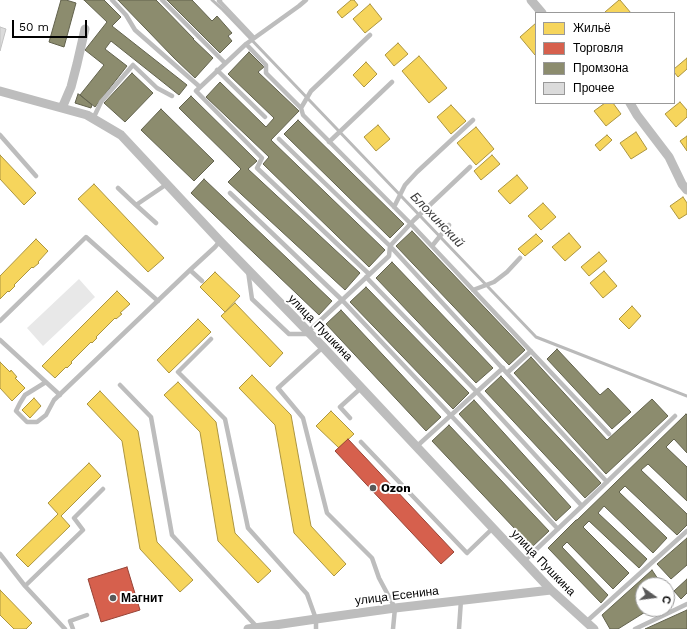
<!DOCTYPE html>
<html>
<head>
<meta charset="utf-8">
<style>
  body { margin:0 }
  #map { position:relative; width:687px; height:629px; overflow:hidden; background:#fff; font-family:"Work Sans",sans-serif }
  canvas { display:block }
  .legend { position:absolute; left:535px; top:12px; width:140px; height:92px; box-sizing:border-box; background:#fff; border:1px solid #999; margin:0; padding:5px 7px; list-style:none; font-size:12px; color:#000 }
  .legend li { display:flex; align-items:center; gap:8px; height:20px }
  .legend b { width:20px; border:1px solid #999 }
  .north { position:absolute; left:635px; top:577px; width:40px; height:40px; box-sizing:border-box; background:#fff; border:1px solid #999; border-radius:50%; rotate:104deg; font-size:11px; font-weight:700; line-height:16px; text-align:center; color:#000 }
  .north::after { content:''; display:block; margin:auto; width:14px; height:18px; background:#595959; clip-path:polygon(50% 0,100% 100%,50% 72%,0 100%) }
  .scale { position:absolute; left:12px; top:20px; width:75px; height:18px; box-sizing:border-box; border:2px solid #000; border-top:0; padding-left:5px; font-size:12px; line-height:14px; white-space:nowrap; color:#000; -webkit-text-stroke:3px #fff; paint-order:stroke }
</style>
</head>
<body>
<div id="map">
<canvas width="687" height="629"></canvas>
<ul class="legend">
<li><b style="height:11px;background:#f6d55c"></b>Жильё</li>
<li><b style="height:11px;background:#d6604d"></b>Торговля</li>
<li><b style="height:11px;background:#8c8c6e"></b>Промзона</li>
<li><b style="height:11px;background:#dbdbdb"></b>Прочее</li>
</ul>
<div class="north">С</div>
<div class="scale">50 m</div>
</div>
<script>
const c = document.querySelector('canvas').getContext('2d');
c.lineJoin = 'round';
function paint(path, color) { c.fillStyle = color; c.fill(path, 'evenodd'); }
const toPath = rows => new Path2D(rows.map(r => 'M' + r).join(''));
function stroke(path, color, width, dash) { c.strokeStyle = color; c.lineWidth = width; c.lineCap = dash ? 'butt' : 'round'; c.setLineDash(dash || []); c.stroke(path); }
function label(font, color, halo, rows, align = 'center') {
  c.font = font + ' "Work Sans",sans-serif'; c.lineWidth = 4; c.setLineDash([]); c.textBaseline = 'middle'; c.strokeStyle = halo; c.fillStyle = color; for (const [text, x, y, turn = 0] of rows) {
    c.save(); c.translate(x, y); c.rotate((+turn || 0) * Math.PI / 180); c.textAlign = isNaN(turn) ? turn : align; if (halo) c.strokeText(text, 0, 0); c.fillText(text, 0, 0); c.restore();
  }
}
const green = toPath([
  [79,279,95,297,43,346,27,328]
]);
const homes = toPath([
  [351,0,354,0,358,5,342,18,337,12,351,0],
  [619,0,620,0,631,13,606,13,605,12,619,0],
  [370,4,382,19,365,33,353,19,370,4],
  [536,23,536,54,535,55,520,37,536,23],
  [398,43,408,54,394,66,385,55,398,43],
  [419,56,447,88,429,103,402,71,419,56],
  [687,58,687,69,678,77,674,72,674,69,687,58],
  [366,62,377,74,364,87,353,75,366,62],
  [680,102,687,110,687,117,676,127,665,114,680,102],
  [605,103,613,103,621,114,606,126,594,111,605,103],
  [451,105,466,121,451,134,437,117,451,105],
  [378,125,390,139,376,151,364,137,378,125],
  [476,127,494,149,476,165,457,143,476,127],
  [636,132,647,149,631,159,620,143,636,132],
  [607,135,612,140,600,151,595,145,607,135],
  [687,136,687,151,680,141,687,136],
  [0,155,36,193,24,205,0,179,0,155],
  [492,155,500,164,481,180,474,171,492,155],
  [517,175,528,188,510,204,498,191,517,175],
  [94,184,164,258,148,272,78,199,94,184],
  [683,197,687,203,687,214,679,219,670,206,683,197],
  [543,203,556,217,541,230,528,216,543,203],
  [569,233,581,247,565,261,552,247,569,233],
  [536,234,543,241,525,256,518,249,536,234],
  [36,239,48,251,38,262,39,263,33,268,32,267,14,285,15,286,9,292,8,291,0,299,0,276,36,239],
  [599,252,607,261,589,276,581,267,599,252],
  [604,271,617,286,603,298,590,283,604,271],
  [215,272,240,296,225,312,200,287,215,272],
  [117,291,130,304,120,313,122,314,116,319,115,318,96,337,97,338,92,343,91,342,71,362,72,363,67,368,66,367,55,378,42,366,117,291],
  [235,303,283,353,270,367,221,316,235,303],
  [632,306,641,316,629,329,619,319,632,306],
  [198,319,211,332,169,373,157,360,198,319],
  [0,362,10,372,11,370,17,377,15,378,25,388,12,401,0,388,0,362],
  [252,375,291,415,311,526,346,564,334,576,294,533,275,425,239,388,252,375],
  [178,382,216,422,235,533,271,571,258,583,218,541,200,432,164,395,178,382],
  [100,391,138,431,157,542,193,580,180,592,140,549,122,441,87,404,100,391],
  [34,398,41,406,30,418,22,410,34,398],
  [331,411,354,434,339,448,316,426,331,411],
  [89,463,101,476,61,516,70,526,28,567,16,555,58,514,48,503,89,463],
  [0,590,32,623,26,629,14,629,0,615,0,590]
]);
const shops = toPath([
  [348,439,454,552,441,564,335,451,348,439],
  [127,567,140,610,101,622,88,579,127,567]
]);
const industry = toPath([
  [61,0,66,0,76,3,64,47,49,42,61,0],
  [84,0,104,0,121,17,112,26,187,85,179,95,111,41,105,49,127,66,95,107,80,95,104,65,85,50,107,22,84,0],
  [118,0,156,0,194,39,193,39,213,58,195,78,174,58,118,0],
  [167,0,192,0,212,21,217,16,232,33,228,36,232,41,220,53,167,0],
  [249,52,264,67,258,72,299,111,271,140,385,250,369,267,263,164,269,157,206,97,220,82,266,127,274,118,228,74,249,52],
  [132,73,153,93,125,122,104,103,132,73],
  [78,94,80,95,92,105,91,108,75,103,78,94],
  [191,96,257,161,248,169,360,273,345,290,228,182,241,169,179,108,191,96],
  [161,109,214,161,194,181,141,130,161,109],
  [298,120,404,224,390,238,284,134,298,120],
  [204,179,332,301,319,315,191,193,204,179],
  [412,231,525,350,509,365,396,246,412,231],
  [392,262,493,368,476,383,376,278,392,262],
  [366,287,469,393,453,409,350,302,366,287],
  [341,310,441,417,426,431,326,324,341,310],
  [557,349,600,395,608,388,631,412,612,429,547,359,557,349],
  [531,357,607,440,652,399,668,416,606,474,514,373,531,357],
  [501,376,601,483,585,498,485,391,501,376],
  [474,400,571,507,556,521,459,414,474,400],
  [686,414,687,415,687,453,674,439,666,447,687,467,687,501,648,464,641,470,687,514,687,525,677,535,625,486,619,492,667,538,653,553,604,506,598,513,647,559,639,568,589,521,583,527,629,573,613,589,567,542,562,547,608,595,601,603,548,548,576,520,577,520,686,414],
  [449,425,549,531,532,547,432,441,449,425],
  [687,538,687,565,671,579,657,564,687,538],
  [652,570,662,585,643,585,643,609,650,609,618,629,610,629,602,615,652,570],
  [687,579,687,593,681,599,674,591,687,579],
  [687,610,687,629,645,629,687,610]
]);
const stream = toPath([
  [212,0,223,10,536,337,687,396]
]);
const building = toPath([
  [0,27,6,29,0,51,0,27]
]);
const service = toPath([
  [112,0,126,15,135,30,200,87],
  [162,0,225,63],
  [220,0,219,1,254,38],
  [306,0,299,6,246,44,196,91,262,158,257,168,369,274],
  [246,44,266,65,266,73,301,108,303,115,411,224,609,434],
  [217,70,265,117],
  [301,108,311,91,370,35],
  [93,119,101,102,133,65,157,88,172,96],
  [0,135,36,176],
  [279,139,390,246,607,482],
  [329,142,392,82],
  [118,188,136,205],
  [230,193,342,300,558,529],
  [394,207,405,185,417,172,473,120],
  [156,223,136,205,167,184],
  [432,246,449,225],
  [190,270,202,281],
  [248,271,252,299,289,334,309,334],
  [366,277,477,392,582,506],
  [473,290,494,282,507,272,520,258],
  [0,321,86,237,158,301],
  [308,332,389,256,390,246,414,220,470,167],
  [211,339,178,372,225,419,248,528,307,594,316,619,316,629],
  [0,340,60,395],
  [323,347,278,388,303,418,327,513,372,558,379,578,395,608,393,629],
  [507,373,531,351],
  [46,382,25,395,20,403,16,411,27,422,37,422,46,415,54,400,190,270,215,247,220,241],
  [120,385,151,417,172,535,257,627],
  [350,418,340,407,361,388],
  [361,442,467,553,493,528],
  [416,447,503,368],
  [0,554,25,586,65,629],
  [524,561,582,506,675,416],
  [25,586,83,530,74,518,103,489],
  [586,622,687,531],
  [73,629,70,621,87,615],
  [459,629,461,600],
  [635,629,687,604]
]);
const minor = toPath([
  [531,0,542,13],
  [0,91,87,115,121,135,220,241,323,347,551,590,594,629],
  [630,103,637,115,669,157,682,184,687,190],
  [62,108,71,87,77,64,85,29],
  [248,629,316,619,395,608,551,590]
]);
const markers = [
  [373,488,4,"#595959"],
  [113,598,4,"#595959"]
];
const streetNames = [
  ["улица Пушкина",320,328,46],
  ["улица Пушкина",543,563,46],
  ["улица Есенина",397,596,-7]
];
const poiNames = [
  ["Ozon",381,488],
  ["Магнит",121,598]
];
const waterNames = [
  ["Блохинский",437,220,46]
];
paint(green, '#e8e8e8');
paint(homes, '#f6d55c');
stroke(homes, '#ac9540', 1);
paint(shops, '#d6604d');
stroke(shops, '#964336', 1);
paint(industry, '#8c8c6e');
stroke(industry, '#62624d', 1);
stroke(stream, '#bababa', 3);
paint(building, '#dbdbdb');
stroke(building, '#c3c3c3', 1);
stroke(service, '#bdbdbd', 4.5);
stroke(minor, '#bdbdbd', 9);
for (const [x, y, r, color] of markers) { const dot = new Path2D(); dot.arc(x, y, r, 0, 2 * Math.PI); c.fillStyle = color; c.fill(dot); stroke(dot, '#fff', 1.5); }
label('12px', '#000', '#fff', streetNames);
label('bold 12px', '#000', '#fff', poiNames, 'left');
label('italic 13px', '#3d3d3d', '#fff', waterNames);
</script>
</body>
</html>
